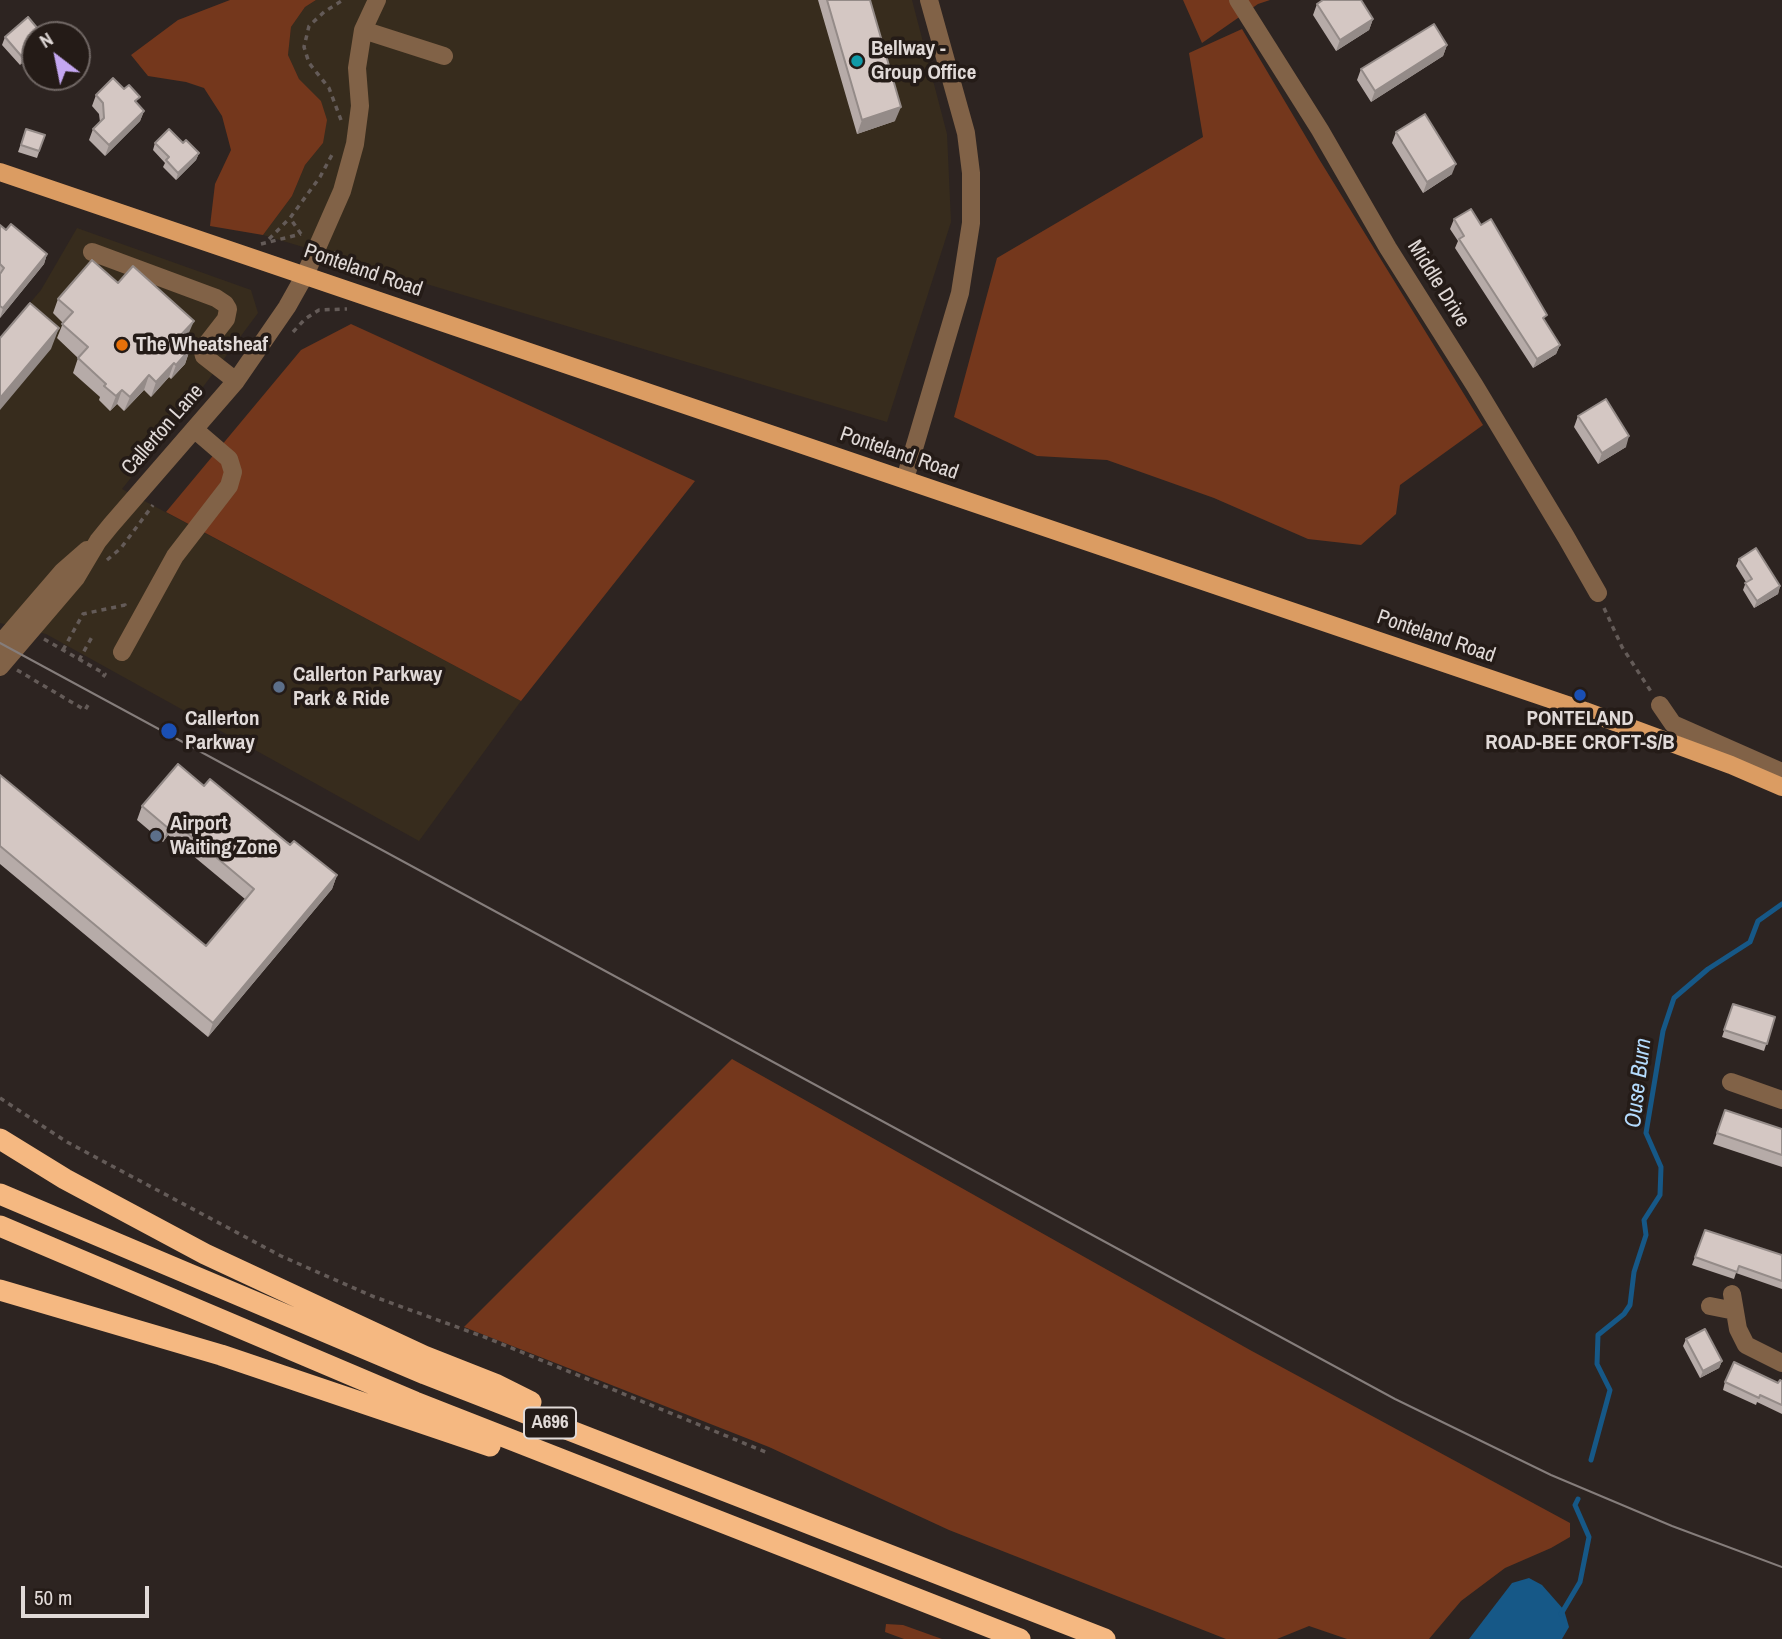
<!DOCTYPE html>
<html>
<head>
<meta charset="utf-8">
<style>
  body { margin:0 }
  #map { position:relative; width:1782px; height:1639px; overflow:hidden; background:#2d2421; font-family:"Archivo Narrow",sans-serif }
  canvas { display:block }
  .north { position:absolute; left:21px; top:21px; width:70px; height:70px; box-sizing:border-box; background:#241b17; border:2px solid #706764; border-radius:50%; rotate:328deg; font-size:19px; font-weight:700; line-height:28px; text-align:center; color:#e1dad8 }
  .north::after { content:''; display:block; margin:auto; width:24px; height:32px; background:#c4a7f1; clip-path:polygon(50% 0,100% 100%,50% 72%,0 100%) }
  .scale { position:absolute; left:21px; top:1586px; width:128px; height:32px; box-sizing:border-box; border:4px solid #e1dad8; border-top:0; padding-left:9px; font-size:21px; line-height:24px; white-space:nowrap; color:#e1dad8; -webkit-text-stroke:5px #241b17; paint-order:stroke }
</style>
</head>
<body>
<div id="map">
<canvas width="1782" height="1639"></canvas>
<div class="north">N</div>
<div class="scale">50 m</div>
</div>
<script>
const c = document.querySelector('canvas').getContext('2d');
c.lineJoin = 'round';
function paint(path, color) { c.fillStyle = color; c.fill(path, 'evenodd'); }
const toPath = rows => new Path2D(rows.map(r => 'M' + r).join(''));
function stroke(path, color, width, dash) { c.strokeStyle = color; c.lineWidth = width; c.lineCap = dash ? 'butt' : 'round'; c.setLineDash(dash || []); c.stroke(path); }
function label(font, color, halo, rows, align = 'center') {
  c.font = font + ' "Archivo Narrow",sans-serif'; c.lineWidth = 7; c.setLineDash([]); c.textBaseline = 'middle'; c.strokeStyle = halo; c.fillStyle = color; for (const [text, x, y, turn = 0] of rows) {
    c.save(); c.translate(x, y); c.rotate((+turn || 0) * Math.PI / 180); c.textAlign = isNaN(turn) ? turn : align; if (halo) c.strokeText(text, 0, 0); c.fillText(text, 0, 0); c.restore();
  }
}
const commercial = toPath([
  [316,0,912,0,947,134,951,222,887,422,263,235,292,196,305,165,323,143,321,101,299,79,288,55,291,27,305,7],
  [77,228,251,290,258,313,200,391,122,489,521,701,419,841,46,634,0,623,0,338,41,290]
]);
const green = toPath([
  [230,0,316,0,305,7,291,27,288,55,299,79,321,101,327,120,323,143,305,165,292,196,263,235,210,226,215,184,231,150,222,116,204,88,186,82,148,76,131,55,178,20],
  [1183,0,1270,0,1258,4,1202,43],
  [1242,29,1319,159,1483,425,1400,485,1396,514,1361,545,1308,539,1214,498,1107,460,1037,456,954,417,997,258,1203,137,1189,53],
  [351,324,695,481,521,701,166,512,301,350],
  [732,1059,1250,1350,1570,1523,1570,1537,1551,1548,1505,1568,1461,1601,1429,1639,1347,1639,1309,1626,1277,1639,1226,1639,949,1530,769,1447,464,1327],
  [886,1624,903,1625,942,1639,904,1639,885,1632]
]);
const water = toPath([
  [1529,1578,1542,1585,1564,1610,1569,1627,1562,1639,1469,1639,1512,1583]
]);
const stream = toPath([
  [1591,1460,1610,1390,1597,1364,1598,1335,1624,1314,1630,1305,1634,1272,1646,1235,1644,1220,1660,1195,1661,1167,1646,1133,1663,1031,1674,998,1708,969,1750,942,1758,921,1782,904],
  [1561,1614,1580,1582,1589,1537,1575,1505,1578,1499]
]);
const path = toPath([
  [341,120,329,88,309,63,304,47,309,26,324,12,343,0],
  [301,234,290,218,320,177,334,151],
  [269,239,290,218],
  [261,244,301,234],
  [335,251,338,261,358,275],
  [293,332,305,319,319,310,347,309],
  [107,560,121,548,153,505],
  [1604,608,1622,647,1652,693],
  [44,639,105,674,103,677],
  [63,650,83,614,125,605,126,609],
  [79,660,92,637],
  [17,670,85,710,88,705],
  [0,1098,67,1142,281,1256,372,1296,487,1338,768,1453]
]);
const minor = toPath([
  [1238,0,1320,130,1388,248,1475,386,1566,537,1598,593],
  [363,30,444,56],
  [92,252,216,298,225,304,228,309,226,319,205,346,203,352,204,356,236,381],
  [905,479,960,293,971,223,971,173,966,133,929,0],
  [0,644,63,571,87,550],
  [122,652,175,556,229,486,233,472,229,459,194,429],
  [0,667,76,578,98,541,111,525,236,381,287,307,305,275,342,191,355,144,360,106,357,68,363,30,377,0],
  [1660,705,1673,724,1782,772],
  [1731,1082,1782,1100],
  [1732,1294,1738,1329,1746,1345,1782,1363],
  [1710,1306,1735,1311]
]);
const major = toPath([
  [0,172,1585,711,1731,765,1782,787]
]);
const highway = toPath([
  [0,1139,65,1179,205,1254,424,1356,495,1384,531,1402],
  [0,1194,425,1374,1105,1639],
  [0,1226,415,1402,1020,1639],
  [0,1290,221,1355,490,1446]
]);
const tram = toPath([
  [0,643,1395,1399,1551,1475,1672,1526,1782,1567]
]);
const wall = toPath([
  [818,0,870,0,895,121,857,134],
  [1317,4,1373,19,1369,30,1336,51,1313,15],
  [43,35,20,65,2,45,5,37],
  [1447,45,1443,56,1371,102,1357,80,1361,69],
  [96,95,138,104,144,111,140,121,105,156,89,140,93,129,100,122,99,114,92,106],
  [26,129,45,135,37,158,18,152],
  [1396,132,1452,174,1423,193,1392,143],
  [155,143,183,143,199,153,196,160,176,180,163,167,165,163,153,150],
  [1454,219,1560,345,1556,354,1533,368,1455,248,1458,241,1450,229],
  [0,225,6,230,47,254,44,264,0,318],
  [118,283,188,335,182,342,190,349,185,364,171,379,169,377,151,397,144,390,124,411,117,404,110,411,99,400,100,397,73,373,78,358,57,338,63,323,53,313,58,299],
  [1578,416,1626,447,1598,464,1574,427],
  [1739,559,1780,586,1778,594,1754,608,1743,590,1746,582,1736,566],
  [0,775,206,946,245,899,168,835,163,842,137,820,142,806,204,786,337,875,332,889,208,1037,0,864],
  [1733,1004,1775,1017,1764,1051,1722,1037],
  [1725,1110,1782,1129,1782,1167,1713,1144],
  [1705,1230,1782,1255,1782,1289,1736,1273,1734,1279,1692,1265],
  [1686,1339,1722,1361,1719,1368,1700,1378,1683,1346],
  [1782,1381,1782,1414,1757,1402,1756,1405,1723,1390,1725,1382,1778,1383]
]);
const shadedWall = toPath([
  [1373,19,1369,30,1336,51,1340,40],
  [1447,45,1443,56,1371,102,1375,91],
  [35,47,35,52,20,65,23,58],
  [901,107,895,121,857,134,862,120],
  [144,111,140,121,105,156,109,145],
  [199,153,196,160,176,180,178,173],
  [1456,164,1452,174,1423,193,1427,182],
  [47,254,44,264,0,318,3,308],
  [194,321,188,335,173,353,178,338],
  [59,328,51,349,0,410,0,398],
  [1560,345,1556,354,1533,368,1537,359],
  [190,349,185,364,171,379,176,365],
  [174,363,169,377,151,397,156,382],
  [149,375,144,390,124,411,130,397],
  [122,390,117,404,110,411,116,396],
  [1629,436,1626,447,1598,464,1602,453],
  [1780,586,1778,594,1754,608,1757,601],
  [173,821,168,835,163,842,168,828],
  [337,875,332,889,208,1037,213,1023],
  [1722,1361,1719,1368,1700,1378,1703,1371]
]);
const building = toPath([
  [827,0,870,0,901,107,862,120,827,0],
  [1323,0,1361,0,1373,19,1340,40,1317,4,1323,0],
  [28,17,43,35,35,35,35,47,23,58,5,37,28,17],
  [1434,24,1447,45,1375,91,1361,69,1434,24],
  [113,78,124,89,129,85,140,97,135,101,144,111,109,145,93,129,104,118,103,103,96,95,113,78],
  [1425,114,1456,164,1427,182,1396,132,1425,114],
  [26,129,45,135,39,151,21,145,26,129],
  [169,129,183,143,186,140,199,153,178,173,166,160,169,157,155,143,169,129],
  [1471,209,1481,225,1491,219,1547,315,1543,318,1560,345,1537,359,1459,239,1464,236,1454,219,1471,209],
  [11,224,47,254,3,308,0,306,0,274,4,268,0,264,0,225,6,230,11,224],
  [92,260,118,283,133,266,194,321,178,338,190,349,176,365,174,363,156,382,149,375,130,397,122,390,116,396,104,386,106,384,78,358,88,347,62,324,73,312,58,299,92,260],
  [30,303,59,328,0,398,0,338,30,303],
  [1606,399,1629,436,1602,453,1578,416,1606,399],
  [1756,548,1780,586,1757,601,1745,583,1752,579,1739,559,1756,548],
  [178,764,204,786,210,779,290,845,294,841,337,875,213,1023,0,846,0,775,206,946,254,889,173,821,168,828,142,806,178,764],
  [1733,1004,1775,1017,1767,1044,1724,1030,1733,1004],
  [1725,1110,1782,1129,1782,1155,1717,1133,1725,1110],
  [1705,1230,1782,1255,1782,1281,1739,1266,1737,1272,1695,1257,1705,1230],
  [1705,1329,1722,1361,1703,1371,1686,1339,1705,1329],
  [1734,1362,1778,1383,1780,1380,1782,1381,1782,1405,1760,1395,1759,1398,1725,1382,1734,1362]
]);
const markers = [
  [857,61,7,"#0f9aa8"],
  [122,345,7,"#e8710a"],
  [279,687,7,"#5c6f8a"],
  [1580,695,7,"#1a4fb4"],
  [169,731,9,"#1a4fb4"],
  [156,836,7,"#5c6f8a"]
];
const shields = [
  [550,1423,52]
];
const shieldNames = [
  ["A696",550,1423]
];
const poiNames = [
  ["Bellway -",871,49],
  ["Group Office",871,73],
  ["The Wheatsheaf",136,345],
  ["Callerton Parkway",293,675],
  ["Park & Ride",293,699],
  ["Callerton",185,719],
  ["Parkway",185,743],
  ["PONTELAND",1580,719,"center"],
  ["ROAD-BEE CROFT-S/B",1580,743,"center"],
  ["Airport",170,824],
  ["Waiting Zone",170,848]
];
const streetNames = [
  ["Ponteland Road",363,271,19],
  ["Middle Drive",1438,284,58],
  ["Callerton Lane",163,430,-49],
  ["Ponteland Road",899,454,19],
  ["Ponteland Road",1436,637,19]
];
const waterNames = [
  ["Ouse Burn",1639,1083,-83]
];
paint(commercial, '#372c1d');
paint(green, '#74371c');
paint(water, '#165887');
stroke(stream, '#165887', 5);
stroke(path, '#645b58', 3.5, [5, 5]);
stroke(minor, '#816247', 18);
stroke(major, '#db9c62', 18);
stroke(highway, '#f5b881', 21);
stroke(tram, '#857d7b', 2);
paint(wall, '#b6aba8');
paint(shadedWall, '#948b88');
paint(building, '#d4c7c3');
stroke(building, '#948b88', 2);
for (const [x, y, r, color] of markers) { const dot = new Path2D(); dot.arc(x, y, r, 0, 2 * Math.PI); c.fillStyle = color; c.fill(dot); stroke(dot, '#241b17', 2.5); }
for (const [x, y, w] of shields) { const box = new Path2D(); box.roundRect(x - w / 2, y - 15.5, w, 31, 5); c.fillStyle = '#241b17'; c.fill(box); stroke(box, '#e1dad8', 2); }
label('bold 19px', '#e1dad8', null, shieldNames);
label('bold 21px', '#e1dad8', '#241b17', poiNames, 'left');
label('21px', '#e1dad8', '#241b17', streetNames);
label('italic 23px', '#b4dbfd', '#241b17', waterNames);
</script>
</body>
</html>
